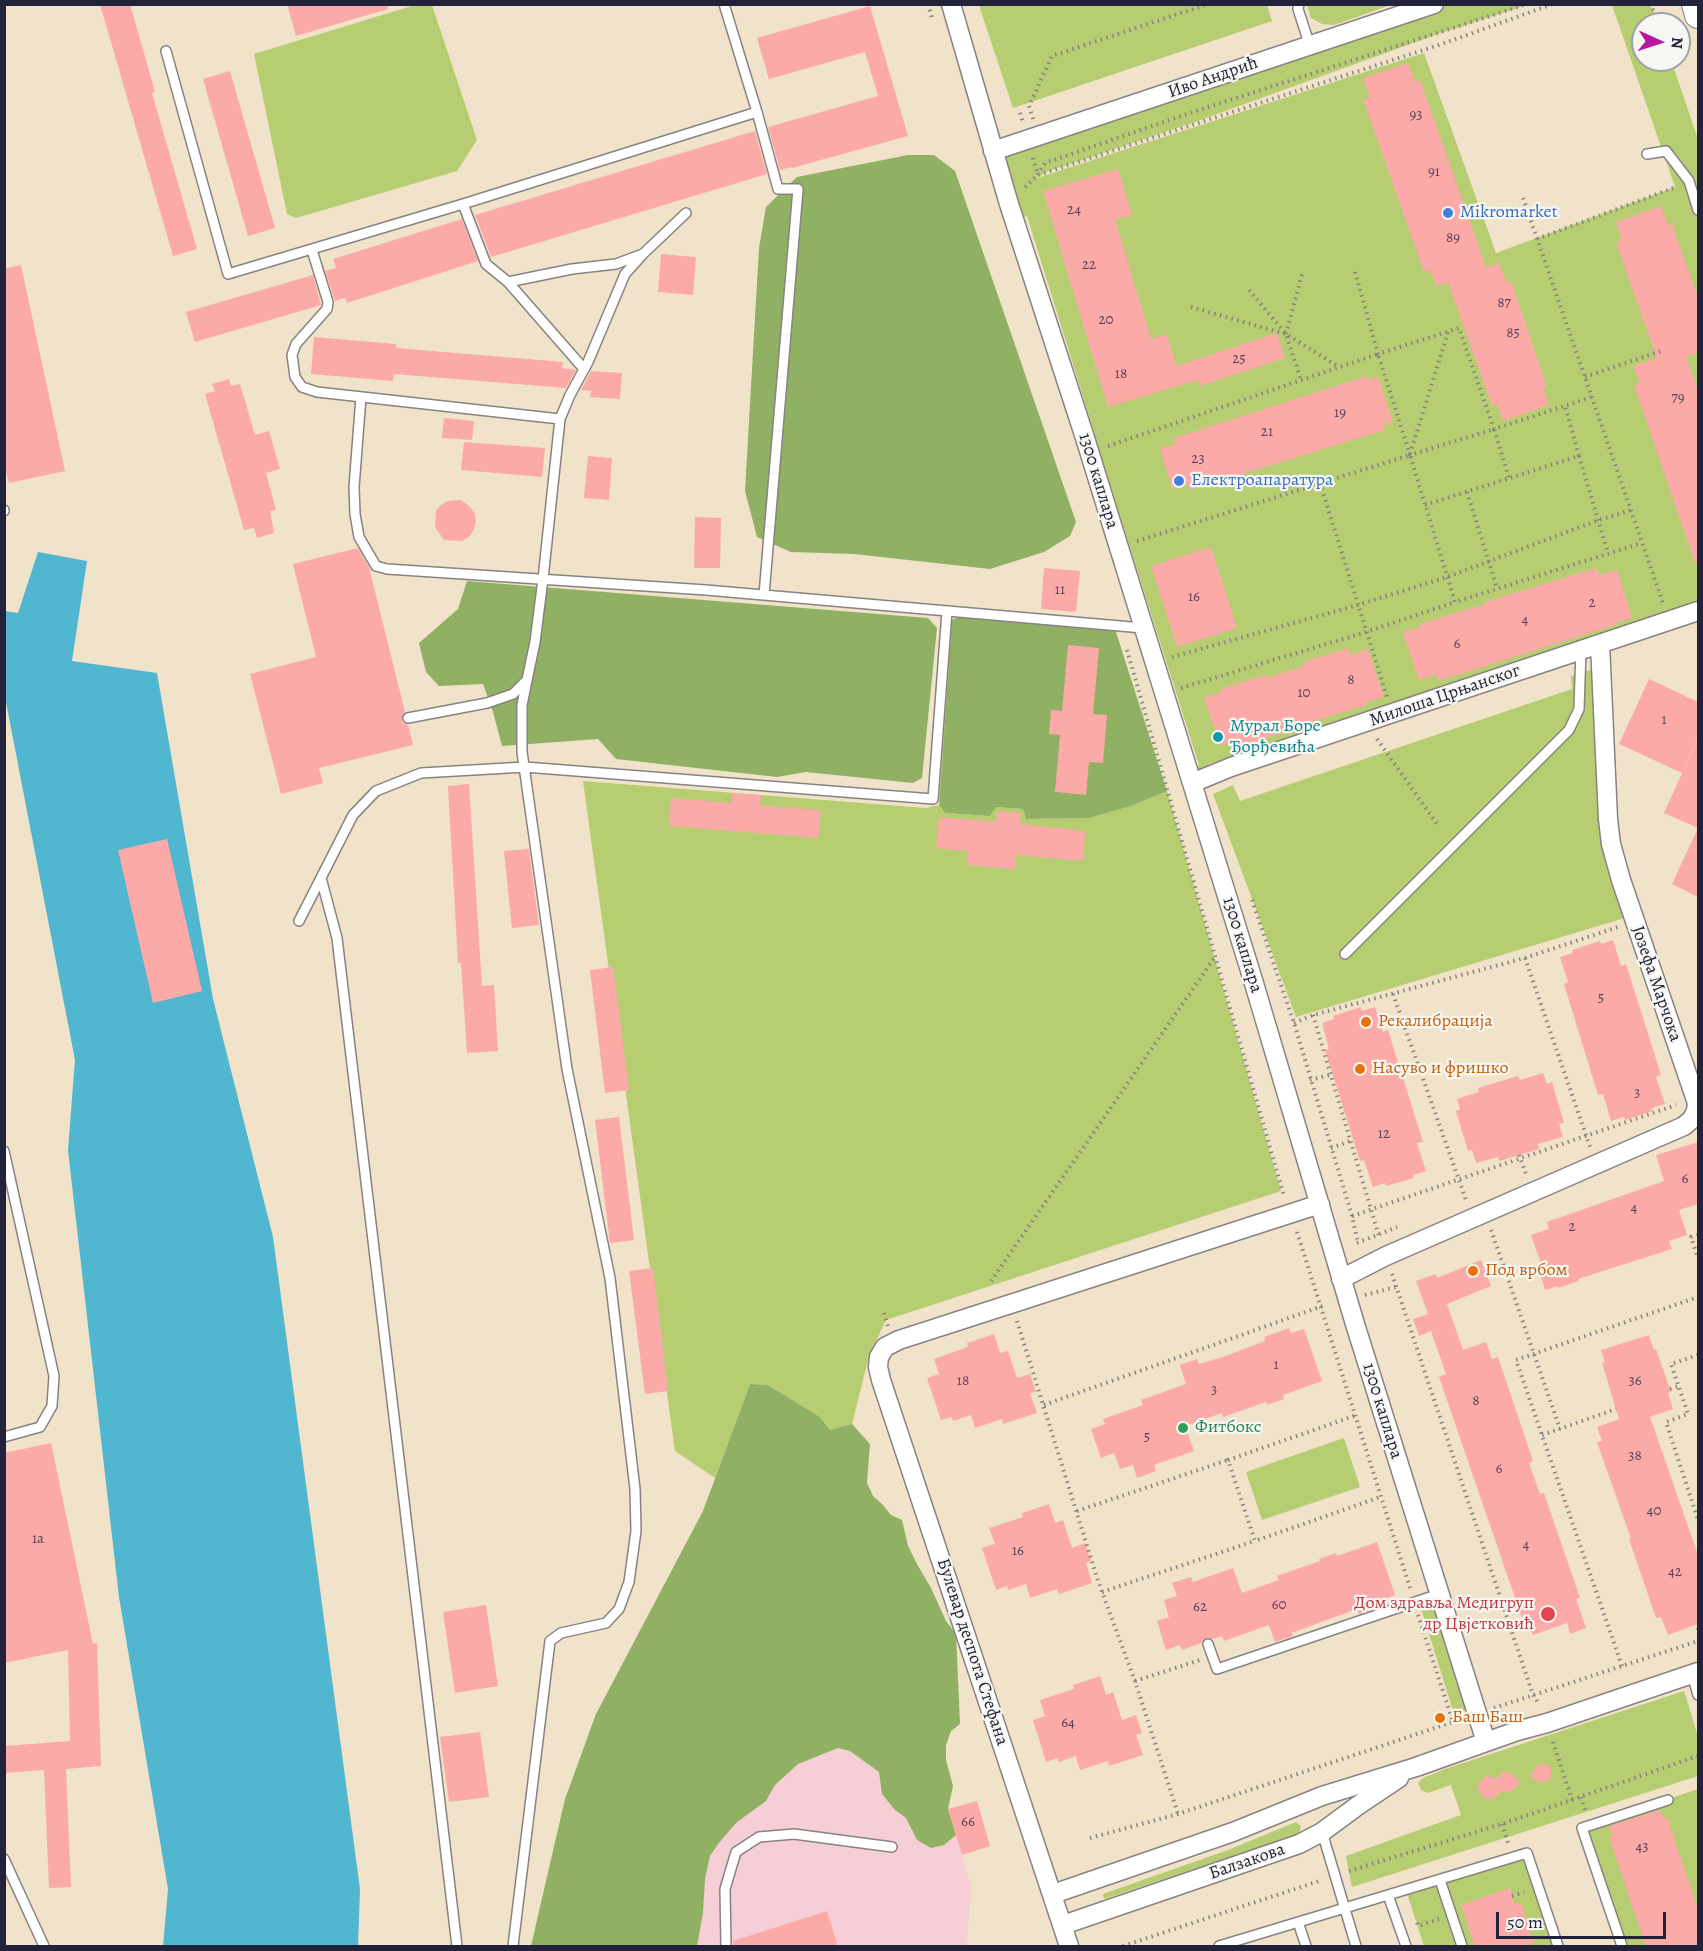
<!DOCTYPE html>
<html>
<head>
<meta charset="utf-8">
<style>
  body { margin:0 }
  #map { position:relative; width:1703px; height:1951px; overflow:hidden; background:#f0e3c9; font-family:Alegreya,serif }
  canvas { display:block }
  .frame { position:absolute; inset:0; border:6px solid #22223b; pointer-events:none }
  .north { position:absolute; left:1631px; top:12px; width:60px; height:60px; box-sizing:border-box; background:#f6f6f2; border:2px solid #a1a1a9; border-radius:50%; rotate:93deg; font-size:16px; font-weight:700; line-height:24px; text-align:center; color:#22223b }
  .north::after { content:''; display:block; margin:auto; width:21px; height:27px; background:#b5179e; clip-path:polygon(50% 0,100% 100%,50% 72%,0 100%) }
  .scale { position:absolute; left:1496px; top:1912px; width:170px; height:27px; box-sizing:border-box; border:3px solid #22223b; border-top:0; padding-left:8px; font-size:18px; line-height:21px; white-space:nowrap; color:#22223b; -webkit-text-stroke:4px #f6f6f2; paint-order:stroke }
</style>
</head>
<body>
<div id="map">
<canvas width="1703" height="1951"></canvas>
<div class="frame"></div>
<div class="north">N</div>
<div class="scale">50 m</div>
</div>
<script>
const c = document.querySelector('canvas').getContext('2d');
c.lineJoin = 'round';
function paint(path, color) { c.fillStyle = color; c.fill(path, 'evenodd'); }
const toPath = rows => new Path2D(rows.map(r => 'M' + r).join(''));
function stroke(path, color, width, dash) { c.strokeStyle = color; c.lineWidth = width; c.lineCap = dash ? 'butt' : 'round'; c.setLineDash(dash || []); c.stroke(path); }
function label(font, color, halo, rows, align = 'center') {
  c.font = font + ' Alegreya,serif'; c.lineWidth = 4.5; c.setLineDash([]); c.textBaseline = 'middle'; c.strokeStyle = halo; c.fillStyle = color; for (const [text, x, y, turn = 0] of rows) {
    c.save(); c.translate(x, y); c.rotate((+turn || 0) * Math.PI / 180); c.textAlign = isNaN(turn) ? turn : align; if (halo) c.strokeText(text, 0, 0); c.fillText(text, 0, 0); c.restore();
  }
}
const built = toPath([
  [838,1748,850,1751,879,1772,882,1794,895,1810,906,1818,917,1840,944,1845,956,1835,971,1887,967,1946,697,1946,703,1913,704,1879,710,1856,718,1844,737,1821,766,1801,775,1785,798,1764]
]);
const green = toPath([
  [1435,4,1527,5,1438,34,1195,122,1049,171,1034,179,1424,53,1496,253,1675,187,1612,5,1649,5,1654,11,1659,24,1643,24,1643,60,1671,60,1698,139,1698,601,1209,764,1212,775,1187,769,1199,765,1109,481,1099,483,1085,438,1095,435,1027,216,1014,220,993,151],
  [415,5,432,5,477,140,457,171,296,218,287,214,254,54],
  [979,5,1267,5,1272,21,1013,108],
  [1307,5,1307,4,1391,5,1334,25,1322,24,1311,18],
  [1600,667,1606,823,1628,917,1296,1017,1213,794,1233,785,1240,801,1572,689,1571,676],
  [583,781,926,808,939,805,945,813,990,816,996,807,1023,809,1026,819,1089,818,1131,806,1167,791,1281,1191,886,1320,869,1356,852,1424,830,1430,820,1417,768,1385,750,1384,715,1478,675,1451],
  [1344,1438,1360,1487,1262,1520,1246,1472],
  [1432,1601,1467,1710,1454,1714,1420,1605],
  [1684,1691,1698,1736,1698,1776,1352,1887,1346,1856,1461,1815,1451,1785,1428,1793,1421,1790,1418,1783,1423,1778,1445,1769],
  [1698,1789,1698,1946,1623,1946,1582,1828],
  [1296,1822,1301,1826,1299,1834,1104,1899,1103,1894,1228,1850],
  [1528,1853,1559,1946,1424,1946,1406,1890]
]);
const forest = toPath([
  [908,155,934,155,955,171,1076,522,1070,536,1044,552,990,569,854,554,791,552,757,537,745,491,759,248,766,207,797,177],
  [467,581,928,618,937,628,922,778,913,783,806,772,777,777,616,759,598,739,502,746,493,712,483,684,439,686,426,672,419,643,458,609],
  [965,613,1114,626,1167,791,1131,806,1089,818,1026,819,1023,809,996,807,990,816,945,813,939,805,952,620],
  [750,1384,768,1385,820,1417,830,1430,852,1424,870,1444,867,1483,873,1496,882,1504,891,1515,902,1520,908,1546,917,1564,931,1588,946,1621,956,1634,960,1724,951,1731,946,1745,946,1760,953,1786,948,1809,956,1835,944,1845,931,1848,917,1840,906,1818,895,1810,882,1794,879,1772,850,1751,838,1748,798,1764,775,1785,766,1801,737,1822,718,1844,710,1856,705,1879,703,1913,697,1946,531,1946,565,1799,596,1714,703,1511]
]);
const water = toPath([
  [38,552,87,561,72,661,157,673,213,999,273,1237,360,1889,358,1946,163,1946,168,1889,119,1597,68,1150,75,1060,5,697,4,611,18,613]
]);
const building = toPath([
  [100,4,130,4,155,92,152,93,197,249,173,256],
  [287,4,387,4,388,9,296,36],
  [870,6,908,136,792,168,791,167,780,170,768,127,878,96,865,52,769,79,757,38],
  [1408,63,1415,82,1420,80,1486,267,1499,263,1506,282,1511,281,1547,387,1543,388,1549,405,1503,421,1497,404,1492,406,1448,282,1436,286,1430,270,1424,272,1363,99,1370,97,1363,78],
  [230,71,275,228,248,236,203,79],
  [755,131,767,174,491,257,475,215],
  [1118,169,1132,215,1115,219,1151,339,1167,334,1176,366,1277,333,1285,358,1200,386,1198,380,1108,407,1043,191],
  [1661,206,1668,225,1672,224,1698,298,1698,352,1686,357,1698,390,1698,562,1695,563,1634,385,1640,383,1633,366,1657,358,1616,243,1622,240,1616,222],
  [462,219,478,261,347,303,345,298,335,301,325,271,336,268,333,259],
  [661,254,696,257,693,295,658,292],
  [21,265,65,471,9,483,4,463,4,269],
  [313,275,321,305,195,342,186,312],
  [314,337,396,344,396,348,563,362,562,368,576,370,566,388,394,374,393,381,311,374],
  [591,371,622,373,620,399,590,397,591,391,581,390],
  [1367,376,1369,380,1378,377,1393,422,1383,425,1385,430,1190,490,1188,484,1172,489,1160,449,1176,444,1174,438],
  [229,379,231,386,240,384,255,435,269,431,280,469,266,473,276,510,270,511,274,533,257,538,254,528,244,530,205,394,215,391,212,384],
  [444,418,474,421,472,440,442,438],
  [464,442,545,448,542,477,461,470],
  [588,456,612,458,609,500,584,498],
  [461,500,470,507,475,514,476,522,473,531,469,537,462,541,444,540,435,527,436,511,441,505,448,501],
  [695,517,721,518,720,568,694,568],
  [1211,547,1237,628,1177,647,1151,566],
  [358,548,369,567,405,712,402,715,402,720,403,723,408,725,413,745,319,768,323,783,281,794,250,674,316,657,293,564],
  [1044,568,1080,571,1076,612,1041,609],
  [1597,568,1599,575,1617,570,1632,618,1615,623,1615,625,1438,681,1436,674,1419,680,1403,632,1421,627,1420,624,1485,604,1485,602],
  [1068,645,1099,648,1093,714,1107,715,1103,763,1089,762,1086,795,1055,792,1060,735,1049,734,1051,710,1062,711],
  [1348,648,1350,655,1368,649,1384,697,1366,702,1367,705,1284,730,1285,732,1240,746,1238,740,1221,746,1204,698,1221,692,1221,689,1265,675,1266,678,1304,666,1303,662],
  [1649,679,1698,702,1698,737,1682,773,1619,744],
  [1698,738,1698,897,1672,884,1698,828,1664,813],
  [469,784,482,986,494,985,498,1051,467,1053,461,963,458,963,448,786],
  [732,793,761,795,760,806,821,810,818,838,669,826,671,798,732,803],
  [997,811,1021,813,1020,824,1085,831,1083,861,1016,855,1015,869,967,865,968,851,936,848,939,817,996,822],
  [167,839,202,991,153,1003,118,850],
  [529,849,539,925,512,928,504,851],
  [1613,940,1621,966,1626,964,1661,1075,1656,1077,1665,1104,1652,1108,1652,1111,1625,1120,1624,1117,1611,1121,1603,1094,1598,1095,1564,984,1568,982,1560,957,1573,953,1572,950,1600,941,1601,944],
  [613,967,629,1090,605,1093,590,970],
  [1361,1007,1362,1011,1375,1007,1383,1032,1388,1030,1423,1142,1417,1143,1426,1171,1413,1175,1414,1178,1386,1186,1385,1183,1373,1187,1364,1160,1360,1161,1325,1050,1329,1049,1322,1023,1334,1019,1333,1016],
  [1543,1073,1547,1084,1552,1082,1564,1123,1559,1124,1563,1137,1538,1144,1539,1149,1499,1161,1498,1157,1476,1163,1472,1150,1468,1151,1456,1111,1460,1109,1457,1099,1479,1092,1478,1088,1518,1076,1520,1080],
  [619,1117,634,1240,610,1243,595,1120],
  [1698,1142,1698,1204,1679,1210,1687,1235,1669,1241,1672,1249,1578,1279,1579,1281,1558,1288,1558,1286,1545,1290,1538,1267,1542,1266,1531,1235,1549,1229,1547,1222,1664,1181,1656,1155],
  [1481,1260,1491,1286,1447,1304,1463,1350,1486,1342,1492,1359,1498,1357,1533,1461,1529,1463,1540,1494,1544,1493,1580,1598,1576,1599,1586,1628,1570,1634,1567,1623,1533,1635,1526,1617,1522,1618,1439,1377,1446,1374,1431,1331,1419,1336,1413,1319,1428,1314,1416,1281,1436,1274,1437,1278],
  [653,1268,668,1391,645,1394,629,1271],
  [1289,1328,1291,1333,1304,1329,1322,1381,1283,1395,1284,1399,1267,1405,1266,1402,1223,1417,1222,1413,1185,1426,1194,1451,1154,1465,1156,1471,1137,1478,1133,1465,1120,1469,1114,1453,1101,1458,1091,1429,1105,1424,1103,1419,1143,1405,1141,1400,1186,1384,1180,1365,1197,1359,1199,1364,1223,1357,1265,1341,1264,1337],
  [994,1334,1000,1353,1008,1351,1017,1378,1030,1374,1036,1392,1030,1393,1037,1413,1003,1424,1002,1419,975,1428,971,1415,953,1421,952,1417,941,1420,927,1378,939,1374,934,1359,968,1347,967,1343],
  [1649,1335,1654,1350,1656,1349,1671,1392,1668,1393,1673,1409,1650,1417,1698,1555,1698,1624,1668,1635,1661,1617,1656,1618,1629,1539,1631,1539,1597,1442,1602,1441,1597,1427,1619,1419,1602,1363,1605,1362,1601,1350],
  [51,1443,93,1644,97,1643,101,1766,66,1769,71,1887,49,1888,44,1770,4,1773,4,1746,70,1741,68,1650,4,1663,4,1453],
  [1049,1504,1055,1523,1063,1520,1072,1548,1085,1543,1091,1561,1086,1563,1092,1583,1059,1594,1057,1589,1030,1598,1026,1584,1008,1590,1007,1586,996,1590,982,1548,995,1544,989,1528,1023,1517,1022,1513],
  [1377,1542,1395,1595,1383,1600,1384,1605,1359,1614,1357,1609,1291,1633,1293,1636,1275,1642,1269,1625,1224,1641,1222,1636,1213,1639,1206,1638,1201,1643,1182,1650,1180,1645,1166,1650,1157,1621,1169,1617,1164,1600,1177,1596,1172,1583,1191,1577,1193,1582,1233,1568,1242,1593,1279,1580,1277,1576,1320,1561,1319,1559,1336,1553,1337,1556],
  [486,1605,498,1686,455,1693,443,1612],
  [1100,1676,1106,1695,1113,1692,1122,1720,1136,1715,1142,1733,1136,1735,1143,1755,1109,1766,1108,1761,1080,1770,1076,1756,1059,1762,1057,1758,1046,1762,1033,1720,1045,1716,1040,1700,1074,1689,1073,1685],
  [480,1732,489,1797,449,1802,440,1737],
  [1544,1764,1550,1767,1552,1775,1548,1781,1541,1783,1530,1776,1537,1765],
  [1503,1772,1511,1773,1520,1783,1510,1792,1502,1791,1492,1799,1483,1798,1478,1790,1479,1782,1486,1776,1497,1778],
  [977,1801,990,1846,962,1855,948,1809],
  [1660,1810,1664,1818,1667,1817,1698,1909,1698,1947,1646,1947,1609,1837,1613,1836,1609,1826],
  [1510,1888,1515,1905,1521,1903,1534,1943,1521,1947,1475,1947,1461,1905],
  [827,1911,838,1947,733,1947,733,1941]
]);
const path = toPath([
  [928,4,932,18],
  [1649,4,1654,11],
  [1020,113,1023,122],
  [1033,119,1029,106,1052,56,1208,4],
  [1033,158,1038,174],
  [1038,175,1045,163,1193,112,1527,4],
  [1025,187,1038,175,1442,44,1553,4],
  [1523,198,1663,603],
  [1537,239,1676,187],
  [1355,272,1378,354,1459,328,1494,429,1592,397],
  [1249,290,1286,334,1301,380],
  [1191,307,1286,334,1339,367],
  [1286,334,1302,274],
  [1585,377,1661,351],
  [1108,446,1378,354,1410,455,1494,429,1509,478],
  [1410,454,1448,332],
  [1579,456,1608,553],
  [1320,483,1387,697],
  [1467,492,1497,588],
  [1425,505,1579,456,1565,406],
  [1137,541,1410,455,1455,602,1642,543],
  [1127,650,1284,1196],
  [1172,657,1358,605,1447,577,1599,520,1631,510],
  [1181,688,1366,632,1455,602],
  [1377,739,1437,824],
  [1252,900,1294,1023,1352,1216,1358,1243],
  [1525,958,1590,1147],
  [1393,994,1466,1200],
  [1313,1015,1379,1236],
  [1294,1023,1313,1015,1525,958,1618,927],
  [1310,1080,1333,1074],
  [1331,1148,1353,1140],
  [1519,1155,1526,1174],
  [1352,1216,1676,1105],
  [1491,1230,1560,1429],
  [1297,1232,1410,1588],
  [1698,1235,1691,1237,1698,1258],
  [1357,1243,1397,1227],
  [1392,1274,1533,1695,1539,1704],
  [991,1281,1215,957],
  [1365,1295,1396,1287],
  [884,1313,888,1326],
  [1017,1321,1098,1581,1135,1681,1178,1814],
  [1698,1355,1671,1364,1688,1414,1666,1422,1698,1520],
  [1670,1389,1679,1386],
  [1044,1405,1323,1306],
  [1354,1416,1228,1460,1255,1541,1380,1497],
  [1542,1435,1616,1409],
  [1077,1511,1228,1460],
  [1102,1592,1255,1541],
  [1418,1615,1453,1722],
  [1698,1628,1698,1632],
  [1622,1666,1516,1360,1698,1297],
  [1135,1681,1200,1660],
  [1494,1708,1698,1641],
  [1553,1742,1572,1800],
  [1581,1797,1586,1813],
  [1502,1824,1508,1843],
  [1090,1838,1178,1814,1453,1722],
  [1349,1871,1502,1824,1698,1756],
  [1512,1896,1524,1892],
  [1417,1923,1418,1926,1439,1919],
  [1123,1946,1322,1880]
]);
const lane = toPath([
  [724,4,757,112],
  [1299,4,1298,9,1310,46],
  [166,51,228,274,463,204,757,112,778,189,798,189,764,595],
  [1647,154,1666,151,1689,181,1698,210],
  [463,204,486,264,508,282,584,369],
  [312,250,328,302,327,309,296,344,292,355,295,377,302,387,317,392,560,419],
  [508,282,572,269,616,264,640,255],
  [361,397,354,487,355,514,359,537,376,566,387,569,706,590,1143,628],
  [4,510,4,511],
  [408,718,487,703,513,694,527,680,535,642,543,579,560,419,570,395,588,362,625,274,643,254,686,213],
  [321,878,337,938,457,1946],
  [299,921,353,815,376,791,421,773,525,767,933,799,947,611],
  [1345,954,1569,730,1579,709,1581,650],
  [4,1151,54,1376,52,1406,40,1427,4,1437],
  [1208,1644,1217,1669,1439,1594],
  [1692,1674,1698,1695],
  [1322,1832,1356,1946],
  [4,1859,44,1946],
  [1440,1880,1462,1946],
  [1388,1895,1406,1946],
  [1298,1922,1306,1946],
  [513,1946,550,1641,561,1633,606,1623,619,1609,629,1582,636,1531,635,1489,610,1278,567,1069,522,752,522,705,527,680],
  [726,1946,725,1889,736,1852,759,1837,794,1834,892,1847],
  [1219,1946,1527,1853,1558,1946],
  [1622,1946,1582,1828,1668,1800]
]);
const street = toPath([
  [951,4,1009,204,1085,438,1192,783,1253,980,1355,1324,1486,1742],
  [993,151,1434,4],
  [1192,783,1231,767,1698,611],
  [1341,1279,1386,1256,1684,1126,1692,1119,1696,1111,1697,1103,1621,880,1611,844,1608,819,1600,644],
  [1053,1894,1233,1832,1322,1796,1416,1767,1517,1731,1547,1723,1698,1672],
  [1063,1925,1299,1844,1322,1832,1360,1804,1399,1778],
  [1069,1946,881,1380,878,1367,879,1357,885,1347,899,1340,1320,1204]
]);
const secondary = toPath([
  [1695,4,1698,15]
]);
const markers = [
  [1448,213,6,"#3f7fe0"],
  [1179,481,6,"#3f7fe0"],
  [1218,737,6,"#0f9aa8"],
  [1366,1022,6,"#e8710a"],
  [1360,1069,6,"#e8710a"],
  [1473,1271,6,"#e8710a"],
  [1183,1428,6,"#2e9e5b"],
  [1548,1614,8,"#e0444e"],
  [1440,1718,6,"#e8710a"]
];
const numberNames = [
  ["93",1416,115],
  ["91",1434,172],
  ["24",1074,210],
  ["89",1453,238],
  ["22",1089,265],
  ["87",1504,303],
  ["20",1106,320],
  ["85",1513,333],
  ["25",1239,359],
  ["18",1121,374],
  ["79",1678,398],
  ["19",1340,413],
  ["21",1267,432],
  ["23",1198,459],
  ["11",1060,590],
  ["16",1194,597],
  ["2",1592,603],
  ["4",1525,620],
  ["6",1457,644],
  ["8",1351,680],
  ["10",1304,693],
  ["1",1664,720],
  ["5",1601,998],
  ["3",1637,1093],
  ["12",1384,1134],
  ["6",1685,1179],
  ["4",1634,1208],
  ["2",1572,1227],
  ["1",1276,1365],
  ["18",963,1381],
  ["36",1635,1381],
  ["3",1214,1390],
  ["8",1476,1401],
  ["5",1147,1437],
  ["38",1635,1456],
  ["6",1499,1469],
  ["40",1654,1511],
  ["1a",38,1539],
  ["4",1526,1545],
  ["16",1018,1551],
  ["42",1675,1572],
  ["60",1279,1605],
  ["62",1200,1607],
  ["64",1068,1723],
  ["66",968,1822],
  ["43",1642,1847]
];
const streetNames = [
  ["Иво Андрић",1213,78,-19],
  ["1300 каплара",1098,481,73],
  ["Милоша Црњанског",1445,696,-19],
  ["1300 каплара",1242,945,73],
  ["Јозефа Марчока",1656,984,71],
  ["1300 каплара",1382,1411,73],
  ["Булевар деспота Стефана",972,1652,72],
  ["Балзакова",1247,1862,-19]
];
const shopNames = [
  ["Mikromarket",1460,213],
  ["Електроапаратура",1191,481]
];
const cultureNames = [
  ["Мурал Боре",1230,727],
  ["Ђорђевића",1230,748]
];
const foodNames = [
  ["Рекалибрација",1378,1022],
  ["Насуво и фришко",1372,1069],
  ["Под врбом",1485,1271],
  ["Баш Баш",1452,1718]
];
const leisureNames = [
  ["Фитбокс",1195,1428]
];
const healthNames = [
  ["Дом здравља Медигруп",1534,1604],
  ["др Цвјетковић",1534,1625]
];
paint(built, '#f6cfd6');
paint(green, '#b6cd71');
paint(forest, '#90b063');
paint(water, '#51b6d0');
paint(building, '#fbaaa7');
stroke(lane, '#898282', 12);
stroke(street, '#898282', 21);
stroke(secondary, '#898282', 28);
stroke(path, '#898282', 4, [1.5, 4.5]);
stroke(lane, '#fff', 9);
stroke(street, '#fff', 18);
stroke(secondary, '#fff', 26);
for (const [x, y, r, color] of markers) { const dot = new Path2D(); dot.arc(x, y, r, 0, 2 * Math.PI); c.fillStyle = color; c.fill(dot); stroke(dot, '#f6f6f2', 2); }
label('15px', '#584456', null, numberNames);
label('18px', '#22223b', '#f6f6f2', streetNames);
label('18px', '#366cbe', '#f6f6f2', shopNames, 'left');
label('18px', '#0d838f', '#f6f6f2', cultureNames, 'left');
label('18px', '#c56008', '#f6f6f2', foodNames, 'left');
label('18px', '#27864d', '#f6f6f2', leisureNames, 'left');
label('18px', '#be3a42', '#f6f6f2', healthNames, 'right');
</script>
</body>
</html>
